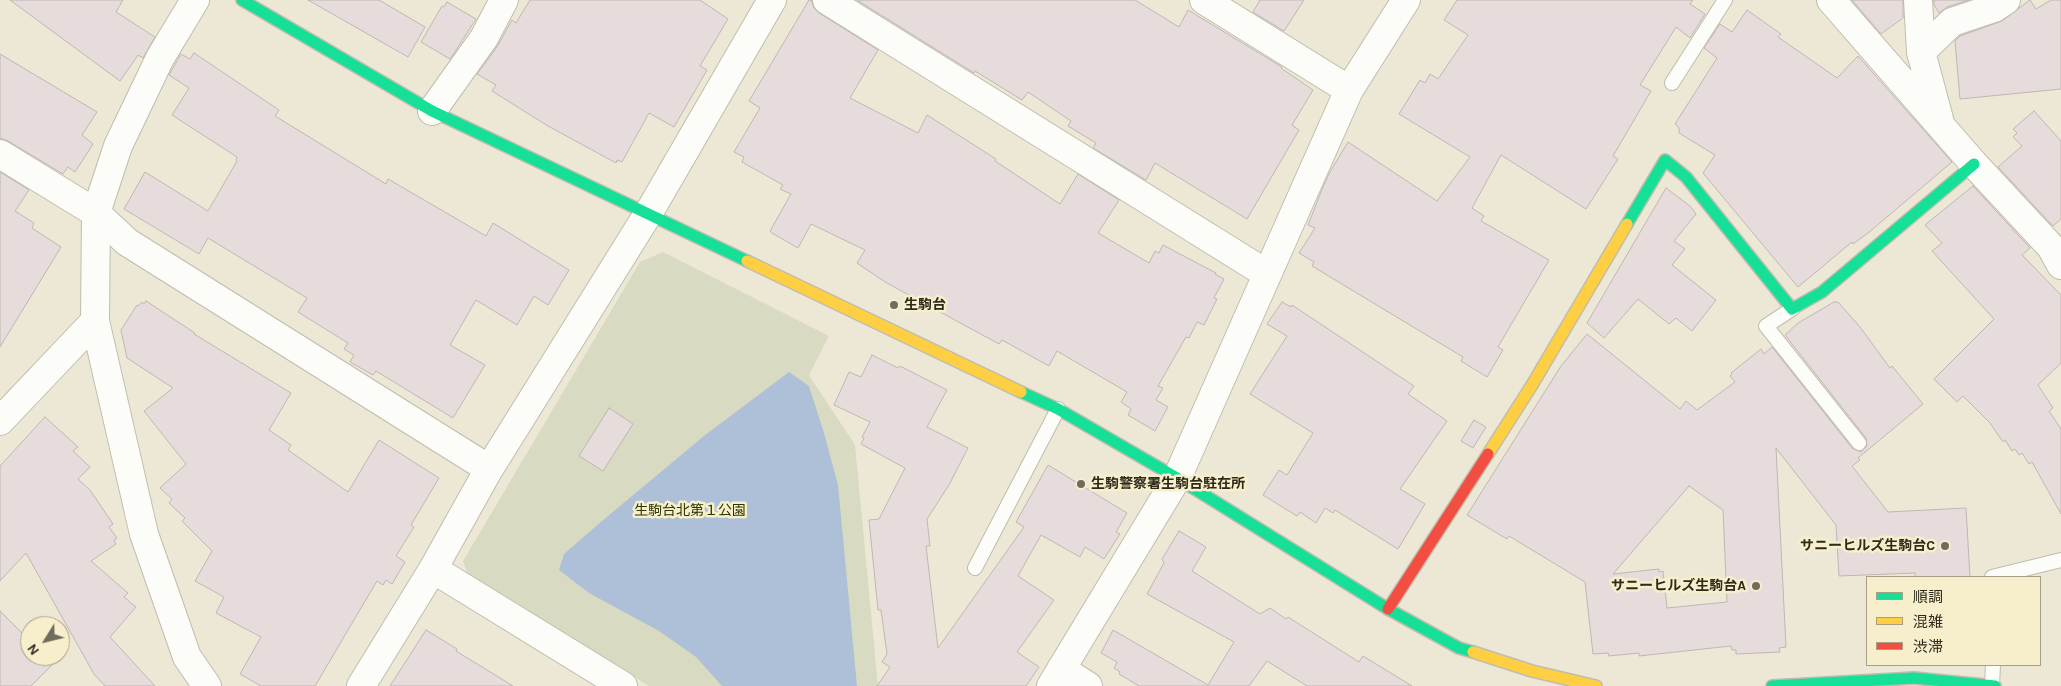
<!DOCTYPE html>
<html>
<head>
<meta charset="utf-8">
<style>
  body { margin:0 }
  #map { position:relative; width:2061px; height:686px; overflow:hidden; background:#ede8d6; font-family:Karla,"Noto Sans JP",sans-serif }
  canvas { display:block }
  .legend { position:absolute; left:1866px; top:576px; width:175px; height:90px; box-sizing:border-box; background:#f7eecc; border:1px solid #a6a086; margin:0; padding:6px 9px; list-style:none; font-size:15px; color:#2d2a1c }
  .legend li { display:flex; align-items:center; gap:10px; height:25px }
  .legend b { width:25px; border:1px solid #a6a086 }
  .north { position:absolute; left:20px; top:616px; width:50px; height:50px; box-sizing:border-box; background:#f7eecc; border:1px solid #a6a086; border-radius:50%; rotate:234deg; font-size:14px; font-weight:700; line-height:20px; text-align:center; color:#2d2a1c }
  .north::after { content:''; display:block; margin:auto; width:18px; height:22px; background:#706c5d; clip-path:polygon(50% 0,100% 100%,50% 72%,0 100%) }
</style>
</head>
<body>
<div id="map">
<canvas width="2061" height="686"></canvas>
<ul class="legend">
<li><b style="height:6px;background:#16e098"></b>順調</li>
<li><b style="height:6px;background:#ffcf43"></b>混雑</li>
<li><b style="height:6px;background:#f24e42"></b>渋滞</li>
</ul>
<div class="north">N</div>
</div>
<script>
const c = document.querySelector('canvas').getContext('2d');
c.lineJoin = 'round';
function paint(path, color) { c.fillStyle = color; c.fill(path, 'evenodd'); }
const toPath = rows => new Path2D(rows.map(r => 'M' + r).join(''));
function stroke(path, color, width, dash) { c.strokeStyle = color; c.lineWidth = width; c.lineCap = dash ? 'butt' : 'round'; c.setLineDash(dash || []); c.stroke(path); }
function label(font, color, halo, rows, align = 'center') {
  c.font = font + ' Karla,"Noto Sans JP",sans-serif'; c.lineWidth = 5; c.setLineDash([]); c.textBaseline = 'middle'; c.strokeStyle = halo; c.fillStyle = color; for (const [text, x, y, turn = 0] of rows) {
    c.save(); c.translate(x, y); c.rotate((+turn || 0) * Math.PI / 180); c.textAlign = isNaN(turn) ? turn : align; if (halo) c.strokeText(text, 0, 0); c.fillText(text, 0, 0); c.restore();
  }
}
const green = toPath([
  [663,252,829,336,809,375,855,445,878,686,649,686,468,575,463,561,640,262]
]);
const water = toPath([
  [789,372,809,386,824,433,838,485,857,686,722,686,696,657,659,631,589,593,559,570,564,554,602,521,704,436]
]);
const building = toPath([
  [10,0,123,0,116,12,155,37,143,58,138,55,120,81,10,0],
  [308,0,379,0,425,27,408,57,308,0],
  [530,0,700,0,728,19,700,66,707,70,674,127,649,113,622,162,617,160,616,163,548,126,492,91,496,85,477,74,497,47,512,20,516,23,530,0],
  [809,0,811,0,814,8,819,13,878,50,850,98,918,133,927,115,996,159,995,161,1060,204,1078,174,1119,200,1098,233,1149,263,1155,251,1159,253,1163,245,1216,273,1215,274,1224,279,1214,298,1217,299,1204,325,1197,322,1189,338,1186,337,1158,386,1163,388,1156,400,1168,407,1155,431,1128,415,1131,409,1121,402,1127,392,1057,351,1049,366,1002,340,999,344,885,282,857,263,865,250,811,224,798,248,772,233,770,231,791,194,780,189,783,185,742,162,744,157,734,152,760,108,749,101,809,0],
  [857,0,1135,0,1179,27,1188,10,1282,67,1281,68,1313,90,1292,125,1299,130,1247,219,1155,163,1146,180,1093,148,1096,143,1068,126,1071,121,1028,92,1022,100,975,71,974,73,857,0],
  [1260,0,1304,0,1284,31,1253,12,1260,0],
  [1457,0,1693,0,1690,4,1705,14,1690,38,1676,27,1640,85,1651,91,1613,156,1618,159,1586,209,1501,155,1472,208,1484,216,1481,221,1549,260,1498,347,1503,350,1487,377,1461,361,1463,357,1312,266,1314,262,1299,253,1315,228,1308,225,1323,187,1330,172,1348,142,1437,201,1470,157,1399,114,1420,80,1425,83,1430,74,1438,79,1468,35,1444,20,1457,0],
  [1852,0,1903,0,1903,18,1881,34,1852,0],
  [1934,0,1969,0,1947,7,1939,13,1934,5,1934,0],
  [2030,0,2036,9,2051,0,2061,0,2061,89,1960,99,1955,41,1960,36,2002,21,2030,0],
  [447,2,476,19,450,59,421,42,442,6,444,7,447,2],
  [1747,10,1781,34,1778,37,1837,78,1858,56,1952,162,1868,233,1853,244,1852,242,1798,287,1703,173,1715,155,1679,133,1679,128,1675,124,1717,58,1704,48,1720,24,1732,32,1747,10],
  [194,53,279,110,275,116,386,184,388,179,486,236,493,223,569,270,548,305,534,296,517,325,476,300,450,345,485,365,453,418,376,371,373,375,350,362,354,355,344,349,348,343,298,312,307,298,208,238,199,254,124,209,145,172,208,211,237,161,236,160,237,157,172,115,189,88,169,75,181,54,190,59,194,53],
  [0,54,97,112,82,135,93,144,75,172,68,167,63,174,8,141,0,138,0,54],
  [2034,111,2061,141,2061,219,2053,226,1998,167,2022,146,2013,137,2017,133,2013,129,2034,111],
  [0,172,29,190,15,211,34,223,32,228,61,247,0,347,0,172],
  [1973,186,2030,248,2022,255,2061,295,2061,363,2038,385,2053,408,2049,411,2061,429,2061,514,2032,462,2029,464,2022,453,2019,455,2015,449,2012,451,2005,440,2003,442,1990,423,1963,396,1957,402,1934,379,1994,319,1932,251,1942,243,1925,225,1973,186],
  [1666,188,1690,206,1696,214,1674,241,1685,249,1672,265,1716,300,1692,331,1676,318,1669,324,1638,299,1604,338,1587,323,1666,188],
  [146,301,195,333,194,334,291,393,269,430,291,445,288,450,348,492,379,440,439,478,411,525,414,527,396,556,405,562,392,584,386,580,383,585,377,581,315,686,261,686,240,674,261,637,216,613,224,597,195,581,212,551,182,521,185,518,169,503,172,499,160,488,186,464,144,411,173,388,127,358,121,330,137,305,138,306,142,302,144,304,146,301],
  [1282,302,1291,307,1292,305,1414,386,1408,394,1447,421,1400,489,1425,504,1398,549,1335,510,1333,513,1325,508,1316,523,1300,512,1297,516,1263,495,1279,470,1287,475,1313,433,1250,394,1287,336,1267,324,1282,302],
  [1834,302,1838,302,1860,327,1890,368,1892,366,1923,404,1858,458,1860,460,1852,466,1888,512,1966,508,1970,577,1915,577,1915,573,1839,576,1836,525,1776,448,1786,647,1779,648,1780,652,1736,654,1736,650,1732,650,1731,646,1639,656,1639,653,1609,656,1608,653,1593,654,1585,582,1509,536,1507,539,1467,515,1561,366,1587,334,1680,409,1686,401,1697,410,1735,382,1730,376,1732,374,1731,373,1761,349,1764,354,1772,347,1852,448,1861,452,1867,446,1866,438,1785,335,1798,323,1834,302],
  [1689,486,1723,510,1727,602,1667,608,1663,571,1659,572,1659,569,1613,574,1689,486],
  [872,355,898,368,900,366,947,390,927,427,968,448,949,485,927,519,930,546,926,546,938,648,1024,527,1016,522,1048,465,1127,513,1116,532,1120,534,1104,559,1085,547,1080,557,1041,535,1018,576,1054,600,1017,652,1039,667,1026,686,877,686,890,667,882,662,887,654,881,610,878,610,869,520,879,519,905,468,861,444,864,438,862,437,870,422,834,405,849,372,861,377,872,355],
  [609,408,633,424,603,471,579,456,609,408],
  [45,417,78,447,73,451,90,467,78,479,90,490,113,524,109,527,117,538,114,540,116,544,91,561,128,593,124,597,136,607,110,637,155,686,105,686,94,674,26,553,0,581,0,466,45,417],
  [1474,420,1486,427,1473,448,1461,441,1474,420],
  [1179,531,1206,547,1192,571,1260,614,1270,608,1286,619,1288,617,1359,662,1363,656,1412,686,1307,686,1267,661,1249,686,1139,686,1119,674,1120,672,1114,668,1117,662,1101,653,1113,630,1208,685,1234,642,1147,594,1164,563,1162,559,1179,531],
  [0,611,30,641,30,656,45,656,53,664,31,686,0,686,0,611],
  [426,630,457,649,456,651,513,686,390,686,426,630]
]);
const lane = toPath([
  [1672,83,1725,0],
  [1792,309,1766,326,1859,443],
  [975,568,1058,409],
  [1992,577,2061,560],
  [1992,686,1993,665]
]);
const street = toPath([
  [195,0,160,58,118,146,96,213,95,321,144,534,187,657,207,686],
  [827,0,1267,274],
  [1204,0,1349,90],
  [1831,0,1974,164,2051,247,2061,265],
  [1918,0,1921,52,1939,119],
  [1921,52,1952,22,1994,8,2006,0],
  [432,111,484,38,504,0],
  [0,154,96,213,127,242,489,469],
  [0,421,95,321],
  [433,569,623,686],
  [1061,669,1088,686],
  [361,686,433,569,489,469,648,214,772,0],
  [1051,686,1177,478,1349,90,1406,0]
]);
const fast = toPath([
  [242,0,432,111,747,261],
  [1627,224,1665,160,1686,177,1792,309,1822,292,1974,164],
  [1021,392,1058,409,1177,478,1388,609,1459,648,1473,652],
  [1772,686,1914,678,1995,686]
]);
const slow = toPath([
  [747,261,1021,392],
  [1488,454,1532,385,1627,224],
  [1473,652,1532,671,1596,686]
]);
const jam = toPath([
  [1388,609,1488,454]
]);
const markers = [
  [894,305,5,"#706c5d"],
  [1081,484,5,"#706c5d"],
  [1945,546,5,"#706c5d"],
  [1756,586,5,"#706c5d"]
];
const poiNames = [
  ["生駒台",904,305],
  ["生駒警察署生駒台駐在所",1091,484],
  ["サニーヒルズ生駒台C",1935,546,"right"],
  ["サニーヒルズ生駒台A",1746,586,"right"]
];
const parkNames = [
  ["生駒台北第１公園",690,511]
];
paint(green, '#d8dbc1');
paint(water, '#adc0d7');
paint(building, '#e6dcdb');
stroke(building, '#beb6b3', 1);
stroke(lane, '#c0bdae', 16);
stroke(street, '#c0bdae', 30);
stroke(fast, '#c0bdae', 14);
stroke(slow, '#c0bdae', 14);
stroke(jam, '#c0bdae', 14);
stroke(lane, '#fcfcf9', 14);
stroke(street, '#fcfcf9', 28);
stroke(fast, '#16e098', 11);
stroke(slow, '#ffcf43', 11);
stroke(jam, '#f24e42', 11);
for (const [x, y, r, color] of markers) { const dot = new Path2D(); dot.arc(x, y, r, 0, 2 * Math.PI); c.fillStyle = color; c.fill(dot); stroke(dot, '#f7eecc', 2); }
label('bold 14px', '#2d2a1c', '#f7eecc', poiNames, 'left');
label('14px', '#2b3600', '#f7eecc', parkNames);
</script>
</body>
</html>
